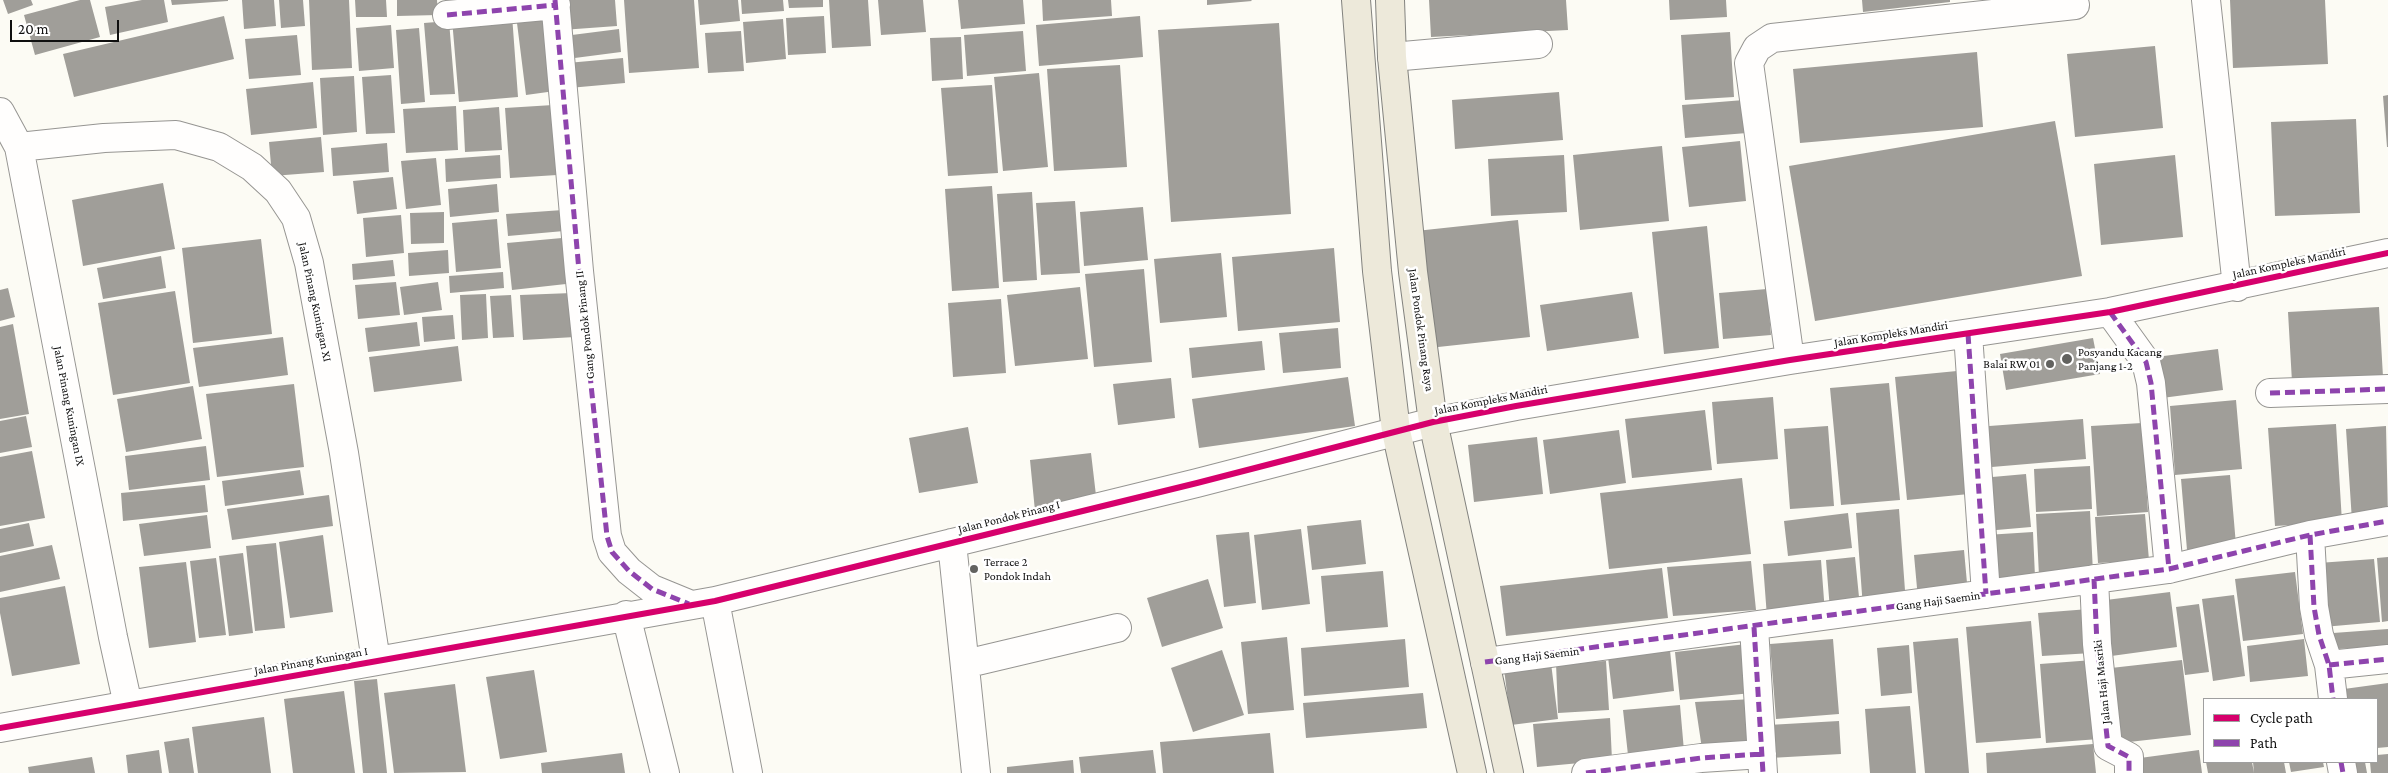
<!DOCTYPE html>
<html>
<head>
<meta charset="utf-8">
<style>
  body { margin:0 }
  #map { position:relative; width:2388px; height:773px; overflow:hidden; background:#fcfbf4; font-family:"Crimson Pro",serif }
  canvas { display:block }
  .legend { position:absolute; left:2203px; top:698px; width:175px; height:65px; box-sizing:border-box; background:#fff; border:1px solid #9f9f9f; margin:0; padding:6px 9px; list-style:none; font-size:15px; color:#0f0f0f }
  .legend li { display:flex; align-items:center; gap:10px; height:25px }
  .legend b { width:25px; border:1px solid #9f9f9f }
  .scale { position:absolute; left:10px; top:20px; width:109px; height:22px; box-sizing:border-box; border:2px solid #0f0f0f; border-top:0; padding-left:6px; font-size:15px; line-height:18px; white-space:nowrap; color:#0f0f0f; -webkit-text-stroke:4px #fff; paint-order:stroke }
</style>
</head>
<body>
<div id="map">
<canvas width="2388" height="773"></canvas>
<ul class="legend">
<li><b style="height:6px;background:#d6006c"></b>Cycle path</li>
<li><b style="height:6px;background:#8e44ad"></b>Path</li>
</ul>
<div class="scale">20 m</div>
</div>
<script>
const c = document.querySelector('canvas').getContext('2d');
c.lineJoin = 'round';
function paint(path, color) { c.fillStyle = color; c.fill(path, 'evenodd'); }
const toPath = rows => new Path2D(rows.map(r => 'M' + r).join(''));
function stroke(path, color, width, dash) { c.strokeStyle = color; c.lineWidth = width; c.lineCap = dash ? 'butt' : 'round'; c.setLineDash(dash || []); c.stroke(path); }
function label(font, color, halo, rows, align = 'center') {
  c.font = font + ' "Crimson Pro",serif'; c.lineWidth = 5; c.setLineDash([]); c.textBaseline = 'middle'; c.strokeStyle = halo; c.fillStyle = color; for (const [text, x, y, turn = 0] of rows) {
    c.save(); c.translate(x, y); c.rotate((+turn || 0) * Math.PI / 180); c.textAlign = isNaN(turn) ? turn : align; if (halo) c.strokeText(text, 0, 0); c.fillText(text, 0, 0); c.restore();
  }
}
const building = toPath([
  [3,0,31,0,33,5,8,14],
  [80,0,90,0,100,37,35,55,24,15],
  [142,0,164,0,168,22,110,35,105,7],
  [171,0,228,0,228,1,172,5],
  [242,0,274,0,276,26,244,29],
  [279,0,303,0,305,26,281,28],
  [309,0,349,0,352,68,312,70],
  [355,0,386,0,387,17,356,17],
  [397,0,437,0,438,15,397,16],
  [559,0,615,0,617,26,562,30],
  [624,0,694,0,699,68,629,73],
  [698,0,738,0,740,21,700,25],
  [741,0,783,0,784,11,742,14],
  [788,0,823,0,823,7,789,8],
  [829,0,868,0,871,46,832,48],
  [878,0,923,0,926,32,881,35],
  [958,0,1023,0,1025,24,961,29],
  [1042,0,1111,0,1112,16,1043,21],
  [1207,0,1251,0,1252,1,1207,5],
  [1429,0,1566,0,1568,30,1431,37],
  [1669,0,1726,0,1727,17,1670,20],
  [1862,0,1950,0,1950,2,1863,12],
  [2230,0,2325,0,2328,64,2233,68],
  [546,12,555,91,526,95,516,15],
  [512,15,518,97,459,102,452,19],
  [224,16,234,59,74,97,63,54],
  [824,16,826,53,788,55,786,18],
  [1140,16,1143,57,1039,66,1036,25],
  [783,19,786,59,746,63,743,22],
  [449,21,455,94,430,95,424,23],
  [1279,23,1291,214,1171,222,1158,30],
  [391,25,394,68,359,71,356,28],
  [419,28,425,102,401,104,396,30],
  [619,29,621,52,567,59,564,36],
  [741,31,744,71,708,73,705,33],
  [1023,31,1026,71,967,76,964,35],
  [1730,32,1734,97,1685,100,1681,35],
  [297,35,301,75,249,79,245,39],
  [961,37,963,79,932,81,930,38],
  [2155,46,2163,128,2075,137,2067,54],
  [1977,52,1983,127,1800,143,1793,69],
  [623,58,625,83,569,88,567,63],
  [1120,65,1127,167,1054,171,1047,69],
  [1039,73,1048,167,1003,171,994,77],
  [391,75,395,133,366,134,362,77],
  [354,76,357,132,323,135,320,78],
  [313,82,317,128,251,135,246,89],
  [992,85,998,173,948,176,941,88],
  [1559,92,1563,140,1455,149,1452,100],
  [2388,95,2388,147,2387,147,2383,96],
  [1744,100,1747,133,1685,138,1682,105],
  [553,105,557,175,510,178,505,108],
  [456,106,458,150,406,153,403,109],
  [499,107,502,150,465,152,463,110],
  [2356,119,2360,213,2275,216,2271,122],
  [2055,121,2082,276,1815,321,1789,166],
  [321,137,324,172,272,176,269,142],
  [1740,141,1746,201,1689,207,1682,147],
  [387,143,389,172,333,176,331,148],
  [1662,146,1669,221,1580,230,1573,155],
  [500,155,501,178,446,182,445,159],
  [1564,155,1567,212,1491,216,1488,159],
  [2175,155,2183,237,2101,245,2094,164],
  [436,158,441,205,406,209,401,161],
  [393,177,397,209,357,214,353,181],
  [163,183,175,249,83,266,72,200],
  [497,184,499,212,450,217,448,189],
  [992,186,999,288,952,291,945,189],
  [1032,192,1037,280,1003,282,997,194],
  [1075,201,1080,273,1041,275,1036,203],
  [1143,207,1148,260,1084,266,1080,212],
  [563,210,564,231,508,236,506,214],
  [444,212,444,243,411,244,410,213],
  [401,215,404,253,366,257,363,218],
  [497,219,501,268,456,272,452,223],
  [1518,220,1530,337,1429,348,1416,231],
  [1707,226,1719,348,1664,354,1652,232],
  [562,238,566,284,512,290,507,243],
  [261,239,272,334,193,343,182,248],
  [1334,248,1340,322,1238,331,1232,257],
  [448,250,449,273,409,276,408,253],
  [1221,253,1227,317,1160,323,1154,259],
  [161,256,166,288,103,299,97,268],
  [393,260,395,276,353,280,352,264],
  [1144,269,1152,362,1094,367,1085,274],
  [503,272,504,288,450,293,449,276],
  [396,282,400,315,358,319,355,285],
  [438,282,442,310,404,315,400,287],
  [1080,287,1088,359,1015,366,1007,295],
  [8,288,15,317,0,321,0,290],
  [1767,289,1771,335,1723,339,1719,293],
  [175,291,190,383,113,395,98,303],
  [1632,292,1639,338,1547,351,1540,305],
  [572,293,575,337,523,340,520,295],
  [486,294,488,338,462,340,460,295],
  [511,295,514,337,493,338,490,296],
  [1001,299,1006,373,953,377,948,303],
  [2379,307,2383,377,2292,382,2288,312],
  [453,315,455,339,424,342,422,317],
  [417,322,420,346,368,352,365,328],
  [13,324,29,414,0,419,0,327],
  [1338,328,1341,368,1283,373,1279,333],
  [283,337,288,375,199,387,193,348],
  [2093,338,2100,374,2006,390,2000,354],
  [1262,341,1265,370,1192,378,1189,348],
  [458,346,462,381,374,392,369,357],
  [2218,349,2223,390,2162,398,2156,357],
  [1957,371,1969,494,1907,500,1895,377],
  [1348,377,1355,426,1199,448,1192,399],
  [1171,378,1175,418,1118,425,1113,384],
  [1889,383,1900,500,1841,505,1830,388],
  [294,384,304,467,217,477,206,394],
  [193,386,202,439,126,452,117,399],
  [1773,397,1778,459,1717,464,1712,402],
  [2236,400,2242,469,2175,475,2170,406],
  [1705,410,1712,470,1632,478,1625,419],
  [26,416,32,447,0,453,0,421],
  [2083,419,2086,459,1980,468,1976,427],
  [2142,423,2148,512,2097,516,2091,426],
  [2336,424,2342,522,2275,526,2268,428],
  [1828,426,1834,506,1790,509,1784,429],
  [2386,426,2388,518,2352,521,2346,429],
  [968,427,978,483,919,493,909,438],
  [1619,430,1626,483,1550,494,1543,440],
  [1537,437,1543,494,1474,502,1468,445],
  [206,446,210,480,129,490,125,456],
  [32,451,45,518,0,526,0,457],
  [1091,453,1097,504,1035,511,1030,460],
  [2090,466,2092,509,2036,512,2034,469],
  [300,470,304,495,225,506,222,481],
  [2026,474,2031,527,1985,531,1981,478],
  [2230,475,2236,545,2187,550,2181,479],
  [1742,478,1751,554,1609,569,1600,493],
  [205,485,208,512,123,521,121,493],
  [329,495,333,526,232,540,227,509],
  [1899,509,1906,604,1863,608,1856,513],
  [2090,511,2093,573,2039,576,2036,514],
  [1848,513,1852,548,1788,556,1784,521],
  [2145,514,2149,560,2098,563,2095,517],
  [207,515,211,548,144,556,139,524],
  [1361,520,1366,564,1312,570,1307,526],
  [29,523,34,546,0,553,0,529],
  [1301,529,1310,604,1262,610,1254,535],
  [1249,532,1256,603,1224,607,1216,535],
  [2033,532,2035,577,1989,580,1986,535],
  [323,535,333,612,290,618,279,542],
  [276,543,285,628,255,631,246,546],
  [52,545,60,579,0,592,0,556],
  [1964,550,1968,594,1918,599,1914,555],
  [243,553,253,633,229,636,219,556],
  [1855,557,1860,607,1830,610,1826,560],
  [2388,557,2388,621,2382,622,2377,558],
  [216,558,226,635,199,638,190,561],
  [2374,559,2380,622,2323,627,2318,563],
  [1821,560,1825,613,1767,617,1763,564],
  [1751,561,1756,610,1673,616,1667,567],
  [186,562,196,642,149,648,139,567],
  [1662,568,1668,618,1506,636,1500,586],
  [1383,571,1388,627,1326,632,1321,576],
  [2295,572,2303,634,2243,641,2235,579],
  [1208,579,1223,628,1162,647,1147,598],
  [65,586,80,664,12,676,0,613,0,598],
  [2170,592,2177,647,2104,657,2098,601],
  [2234,595,2245,676,2213,681,2202,599],
  [2199,604,2209,672,2185,675,2176,607],
  [2089,609,2092,653,2042,656,2038,613],
  [2031,621,2041,738,1976,743,1966,627],
  [2388,629,2388,646,2337,649,2333,633],
  [1287,637,1294,710,1248,714,1241,642],
  [1958,638,1969,773,1925,773,1913,642],
  [1405,639,1409,687,1304,696,1301,648],
  [1833,639,1839,714,1776,719,1770,644],
  [2304,639,2308,676,2250,682,2247,646],
  [1747,644,1752,693,1680,700,1675,652],
  [1909,645,1912,693,1881,696,1877,648],
  [1222,650,1244,715,1193,732,1171,668],
  [1670,650,1674,691,1613,699,1608,657],
  [2093,660,2099,739,2046,743,2040,664],
  [2182,660,2191,735,2120,743,2111,668],
  [1606,661,1609,710,1558,713,1556,663],
  [1551,663,1558,719,1511,725,1504,669],
  [534,670,547,752,500,759,486,677],
  [377,679,387,773,363,773,354,681],
  [2388,683,2388,747,2377,748,2377,699,2345,699,2344,689],
  [455,684,466,772,394,773,384,693],
  [344,691,355,773,293,773,284,699],
  [1423,693,1427,728,1306,738,1303,703],
  [1753,699,1754,746,1702,749,1695,702],
  [1680,705,1684,751,1628,755,1623,710],
  [1910,706,1916,773,1870,773,1865,709],
  [264,717,271,773,198,773,192,727],
  [1610,718,1612,760,1537,767,1533,724],
  [1839,721,1841,754,1770,758,1768,725],
  [1270,733,1274,773,1163,773,1160,742],
  [189,738,194,773,169,773,164,742],
  [2093,744,2096,773,1987,773,1986,753],
  [159,750,162,773,128,773,126,755],
  [1153,750,1156,773,1081,773,1079,757],
  [2199,750,2202,773,2141,773,2140,758],
  [622,753,625,773,542,773,541,763],
  [2388,754,2388,773,2371,773,2370,762,2377,762,2377,755],
  [92,757,95,773,29,773,28,767],
  [1073,760,1074,773,1007,773,1007,767],
  [2206,762,2252,762,2254,773,2208,773],
  [2253,762,2284,762,2286,773,2254,773],
  [2289,762,2323,762,2324,767,2291,772],
  [2346,762,2365,762,2367,773,2348,773]
]);
const minor = toPath([
  [555,0,579,271,607,536,612,552,629,571,652,589,691,605],
  [2206,0,2237,287],
  [447,15,556,5],
  [1392,57,1538,44],
  [0,112,19,147,113,637,128,705],
  [19,147,104,138,176,135,219,147,252,167,278,191,296,218,309,263,344,453,376,661],
  [2110,312,2146,362,2151,383,2169,569],
  [1968,334,1986,594],
  [1790,360,1749,63,1757,48,1772,38,2075,5],
  [2270,393,2388,389],
  [2310,535,2314,607,2319,635,2329,665,2333,699],
  [952,543,976,773],
  [2094,579,2097,644,2108,746,2129,757,2129,773],
  [715,601,748,773],
  [626,615,665,773],
  [1754,627,1763,773],
  [1485,662,2169,569,2310,535,2388,521],
  [965,664,1117,628],
  [2329,665,2388,659],
  [0,728,715,601,1197,483,1433,422,1516,406,1790,360,2110,312,2388,253],
  [2341,762,2343,773],
  [1586,773,1701,758,1762,754]
]);
const major = toPath([
  [1356,0,1377,271,1396,431,1472,773],
  [1390,0,1392,57,1413,272,1433,422,1509,773]
]);
const quiet = toPath([
  [555,0,579,271,607,536,612,552,629,571,652,589,689,604],
  [447,15,556,5],
  [2110,312,2146,362,2151,383,2169,569],
  [1968,334,1986,594],
  [2270,393,2388,389],
  [2310,535,2314,607,2319,635,2329,665,2333,699],
  [2094,579,2097,644,2108,746,2129,757,2129,773],
  [1754,627,1763,773],
  [1485,662,2169,569,2310,535,2388,521],
  [2329,665,2388,659],
  [2341,762,2343,773],
  [1586,773,1701,758,1762,754]
]);
const cycleway = toPath([
  [0,728,715,601,1197,483,1433,422,1516,406,1790,360,2110,312,2388,253]
]);
const markers = [
  [2067,359,6,"#62625f"],
  [2050,364,5,"#62625f"],
  [974,569,5,"#62625f"]
];
const streetNames = [
  ["Jalan Kompleks Mandiri",2289,263,-12],
  ["Jalan Pinang Kuningan XI",315,302,78],
  ["Gang Pondok Pinang II",585,325,-96],
  ["Jalan Pondok Pinang Raya",1421,330,82],
  ["Jalan Kompleks Mandiri",1891,334,-9],
  ["Jalan Kompleks Mandiri",1491,400,-11],
  ["Jalan Pinang Kuningan IX",69,406,79],
  ["Jalan Pondok Pinang I",1009,517,-14],
  ["Gang Haji Saemin",1938,601,-8],
  ["Gang Haji Saemin",1537,656,-7],
  ["Jalan Pinang Kuningan I",311,661,-10],
  ["Jalan Haji Masriki",2102,682,-96]
];
const poiNames = [
  ["Posyandu Kacang",2078,352],
  ["Panjang 1-2",2078,366],
  ["Balai RW 01",2040,364,"right"],
  ["Terrace 2",984,562],
  ["Pondok Indah",984,576]
];
paint(building, '#a09e99');
stroke(minor, '#969592', 30);
stroke(major, '#83837f', 30);
stroke(minor, '#fffefd', 28);
stroke(major, '#ede9da', 28);
stroke(quiet, '#8e44ad', 5, [10, 5]);
stroke(cycleway, '#d6006c', 6);
for (const [x, y, r, color] of markers) { const dot = new Path2D(); dot.arc(x, y, r, 0, 2 * Math.PI); c.fillStyle = color; c.fill(dot); stroke(dot, '#fff', 2); }
label('12px', '#0f0f0f', '#fff', streetNames);
label('12px', '#0f0f0f', '#fff', poiNames, 'left');
</script>
</body>
</html>
